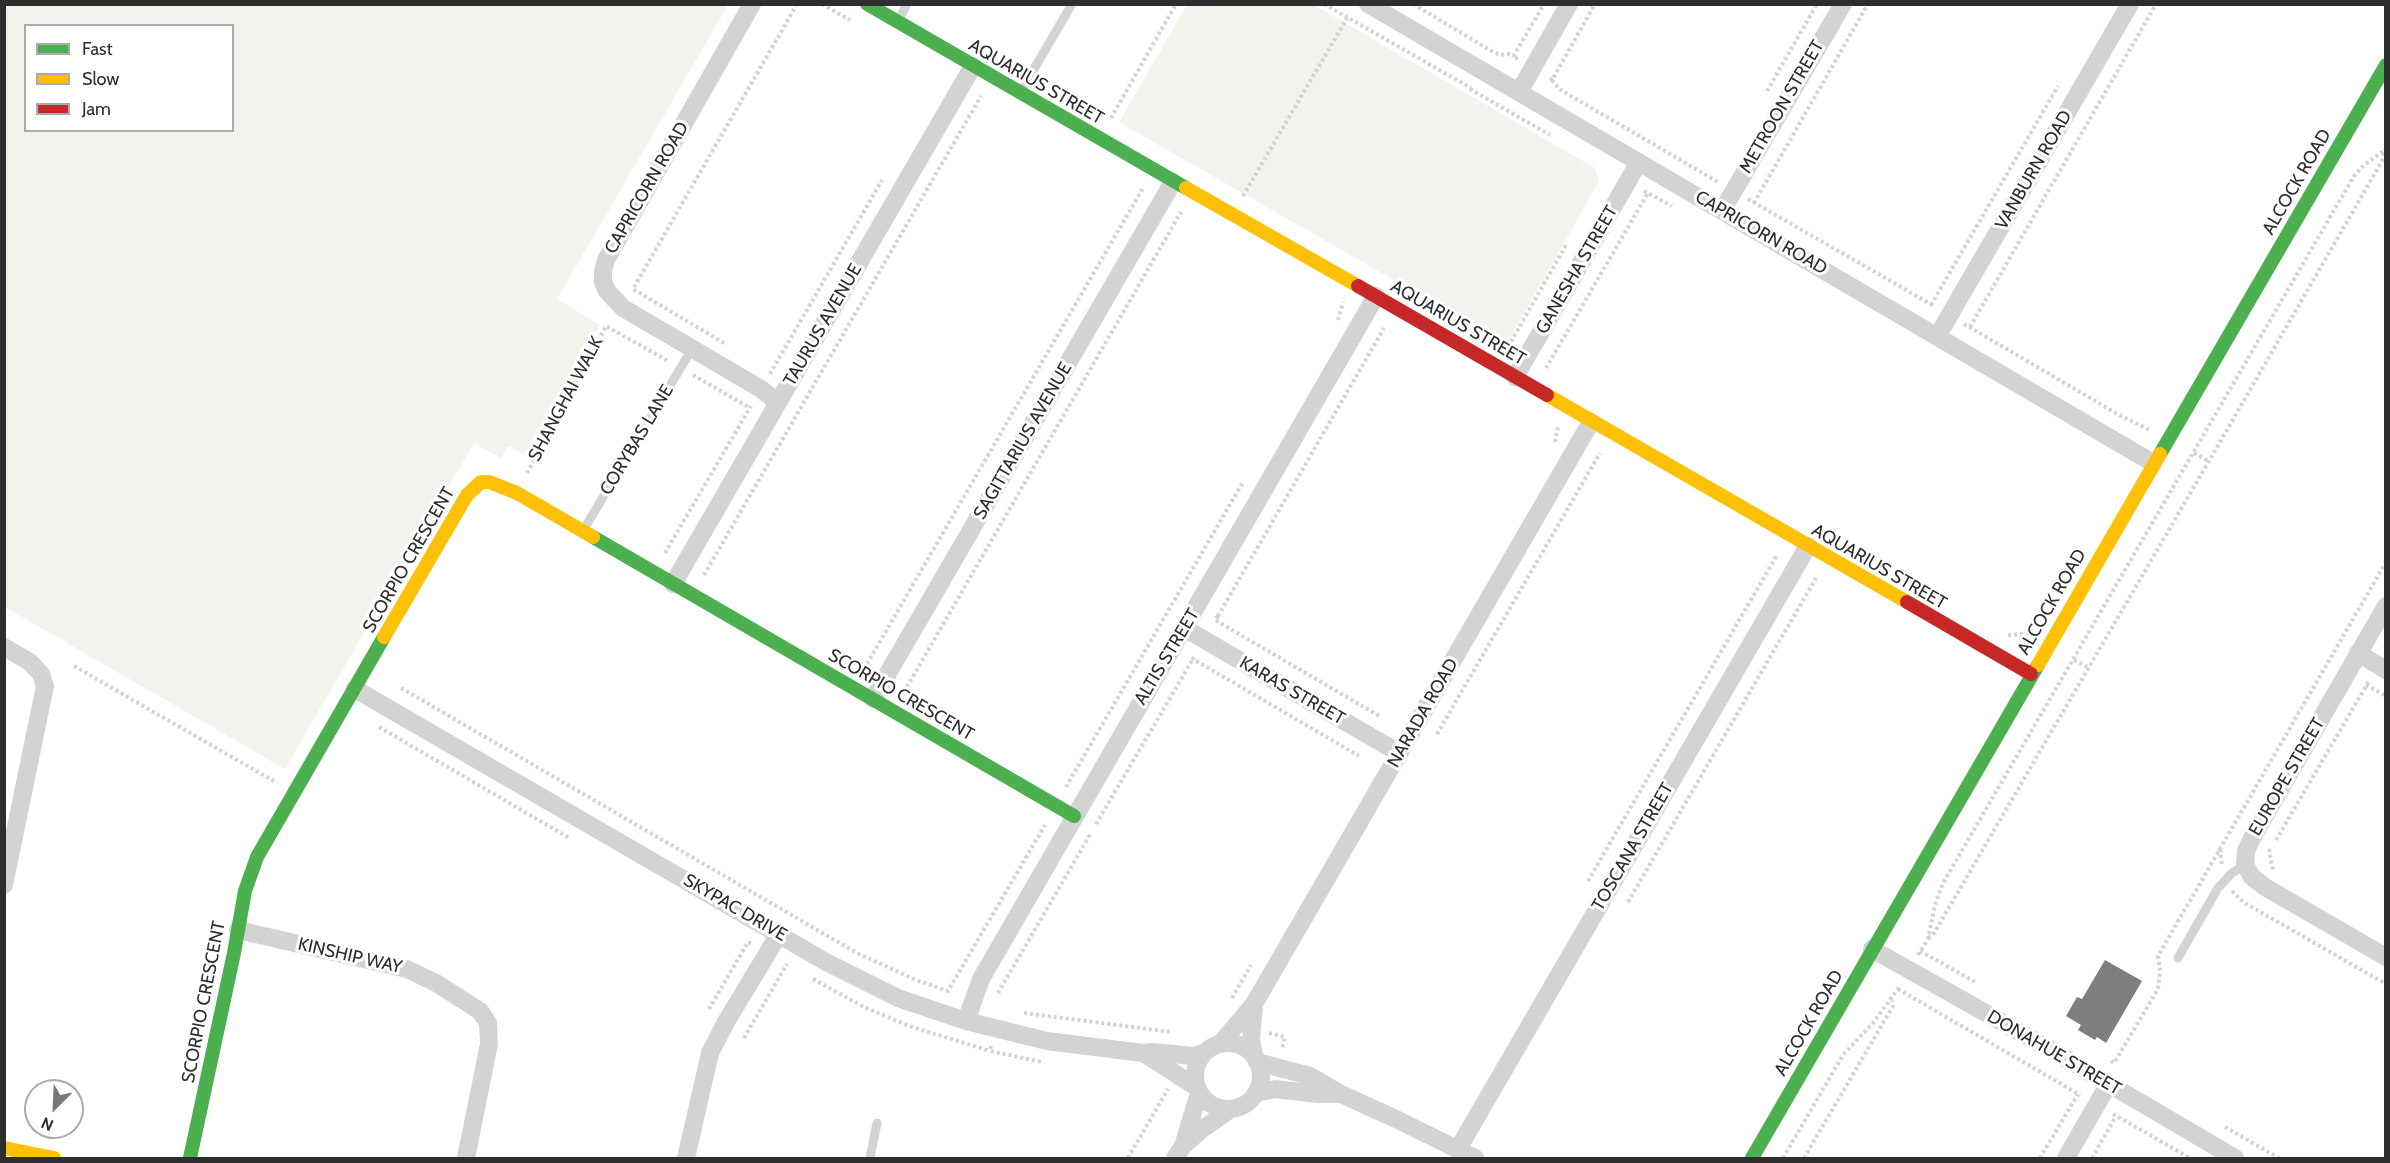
<!DOCTYPE html>
<html>
<head>
<meta charset="utf-8">
<style>
  body { margin:0 }
  #map { position:relative; width:2390px; height:1163px; overflow:hidden; background:#fff; font-family:Cabin,sans-serif }
  canvas { display:block }
  .frame { position:absolute; inset:0; border:6px solid #2e2e2e; pointer-events:none }
  .legend { position:absolute; left:24px; top:24px; width:210px; height:108px; box-sizing:border-box; background:#fff; border:2px solid #ababab; margin:0; padding:8px 10px; list-style:none; font-size:18px; color:#2e2e2e }
  .legend li { display:flex; align-items:center; gap:12px; height:30px }
  .legend b { width:30px; border:2px solid #ababab }
  .north { position:absolute; left:24px; top:1079px; width:60px; height:60px; box-sizing:border-box; background:#fff; border:2px solid #ababab; border-radius:50%; rotate:204deg; font-size:16px; font-weight:700; line-height:24px; text-align:center; color:#2e2e2e }
  .north::after { content:''; display:block; margin:auto; width:21px; height:27px; background:#777; clip-path:polygon(50% 0,100% 100%,50% 72%,0 100%) }
</style>
</head>
<body>
<div id="map">
<canvas width="2390" height="1163"></canvas>
<div class="frame"></div>
<ul class="legend">
<li><b style="height:8px;background:#4caf50"></b>Fast</li>
<li><b style="height:8px;background:#ffc107"></b>Slow</li>
<li><b style="height:8px;background:#c62828"></b>Jam</li>
</ul>
<div class="north">N</div>
</div>
<script>
const c = document.querySelector('canvas').getContext('2d');
c.lineJoin = 'round';
function paint(path, color) { c.fillStyle = color; c.fill(path, 'evenodd'); }
const toPath = rows => new Path2D(rows.map(r => 'M' + r).join(''));
function stroke(path, color, width, dash) { c.strokeStyle = color; c.lineWidth = width; c.lineCap = dash ? 'butt' : 'round'; c.setLineDash(dash || []); c.stroke(path); }
function label(font, color, halo, rows, align = 'center') {
  c.font = font + ' Cabin,sans-serif'; c.lineWidth = 6; c.setLineDash([]); c.textBaseline = 'middle'; c.strokeStyle = halo; c.fillStyle = color; for (const [text, x, y, turn = 0] of rows) {
    c.save(); c.translate(x, y); c.rotate((+turn || 0) * Math.PI / 180); c.textAlign = isNaN(turn) ? turn : align; if (halo) c.strokeText(text, 0, 0); c.fillText(text, 0, 0); c.restore();
  }
}
const green = toPath([
  [5,4,728,5,557,299,600,325,524,455,509,446,501,458,474,443,285,769,5,607],
  [26,26,232,26,232,130,26,130],
  [1187,5,1314,5,1595,168,1599,181,1511,336,1498,340,1119,122]
]);
const building = toPath([
  [2105,960,2142,981,2106,1043,2097,1037,2095,1040,2078,1030,2081,1025,2066,1016,2077,997,2082,999]
]);
const path = toPath([
  [822,4,850,20],
  [1324,4,1471,88],
  [1413,4,1493,52,1501,55,1509,54,1513,57],
  [1518,59,1513,57,1544,4],
  [1550,78,1552,80,1595,4],
  [1552,80,1559,89,1718,182],
  [1470,89,1550,135],
  [1767,91,1817,4],
  [1111,118,1176,4],
  [1644,191,1672,206],
  [1243,196,1347,18],
  [1748,199,1934,306],
  [1754,203,1868,4],
  [1931,305,2058,86],
  [1338,320,1343,302],
  [1964,324,2121,416,2150,430],
  [1970,327,2156,4],
  [724,343,633,289,797,4],
  [1508,347,1566,245],
  [1546,368,1648,193],
  [770,374,882,180],
  [693,375,750,408],
  [1555,442,1558,426],
  [2194,453,2209,461],
  [527,473,606,326,668,361],
  [665,553,751,406],
  [704,575,981,96],
  [1218,616,1384,328],
  [1218,616,1215,620,1381,717],
  [2008,635,2023,634,2030,638],
  [1194,657,1193,659,1359,756],
  [2074,660,2089,668],
  [74,666,277,783],
  [864,669,1143,188],
  [2366,685,2386,696],
  [401,688,857,953,916,980,948,991,1045,825],
  [904,692,1181,212],
  [379,727,571,839],
  [1437,734,1600,453],
  [1066,787,1243,482],
  [1096,824,1193,659],
  [2276,840,2369,681],
  [2220,849,2222,866],
  [2270,849,2269,852,2273,870],
  [1588,881,1777,555],
  [2232,891,2243,902,2386,984],
  [1628,902,1816,578],
  [1928,938,1933,935,2209,461,2382,161,2385,149],
  [1920,951,1977,983],
  [1918,955,1928,939,1935,905,1943,883,2354,176,2364,165,2385,150],
  [813,979,864,1007,909,1026,990,1051],
  [1898,989,2080,1095],
  [998,993,1091,833],
  [1232,998,1251,965],
  [709,1009,748,942,752,944],
  [1024,1013,1171,1032],
  [1269,1033,1285,1037,1282,1049],
  [744,1038,787,964],
  [991,1046,990,1051,1042,1062],
  [2111,1061,2114,1063,2158,989,2160,971,2158,956,2386,562],
  [2113,1114,2190,1158],
  [2225,1127,2279,1158],
  [1128,1158,1168,1089],
  [1783,1158,1843,1055,1873,1023,1901,985],
  [1804,1158,1893,1006,1892,1001],
  [2040,1158,2078,1094],
  [2092,1158,2116,1116]
]);
const lane = toPath([
  [898,21,907,4],
  [1021,91,1072,4],
  [584,529,692,349],
  [2178,958,2218,888,2232,873,2245,865],
  [870,1158,877,1123]
]);
const street = toPath([
  [752,4,606,260,603,271,603,282,607,291,623,308,761,389,777,402],
  [1368,4,2153,463],
  [1519,92,1569,4],
  [1722,211,1843,4],
  [1938,335,2130,4],
  [1515,377,1639,162],
  [673,584,973,66],
  [2386,606,2251,840,2246,851,2245,865,2252,877,2265,887,2386,957],
  [1184,628,1399,753],
  [4,647,30,662,41,674,45,686,4,885],
  [2358,653,2386,670],
  [355,689,826,962,898,998,966,1021,1047,1041,1143,1053,1152,1052,1193,1056,1203,1053],
  [873,699,1173,182],
  [238,930,407,969,436,983,480,1011,488,1023,489,1044,466,1158],
  [1872,949,2046,1047,2235,1158],
  [966,1021,981,979,1376,296],
  '1195 1076a33 33 0 1 1 66 0a33 33 0 1 1-66 0Z',
  [1220,1044,1254,1004,1591,422],
  [1145,1054,1196,1087],
  [1254,1056,1251,1040,1254,1004],
  [1257,1062,1310,1076,1341,1094,1396,1119,1475,1158],
  [1256,1093,1275,1089,1318,1094,1339,1094],
  [1183,1146,1199,1093],
  [1458,1149,1808,546],
  [686,1158,710,1053,726,1022,779,934],
  [1175,1158,1183,1146,1201,1130,1231,1109],
  [2066,1158,2108,1085]
]);
const fast = toPath([
  [867,4,1186,188],
  [2160,454,2386,65],
  [593,537,1074,816],
  [190,1158,234,953,245,891,257,857,384,637],
  [1752,1158,2038,665]
]);
const slow = toPath([
  [1186,188,1358,286],
  [1547,395,1907,602],
  [384,637,467,495,481,482,489,482,517,493,593,537],
  [2038,665,2160,454],
  [4,1148,54,1158]
]);
const jam = toPath([
  [1358,286,1547,395],
  [1907,602,2031,674]
]);
const streetNames = [
  ["AQUARIUS STREET",1036,82,30],
  ["METROON STREET",1782,107,-60],
  ["VANBURN ROAD",2034,170,-60],
  ["ALCOCK ROAD",2297,182,-60],
  ["CAPRICORN ROAD",647,188,-60],
  ["CAPRICORN ROAD",1761,233,30],
  ["GANESHA STREET",1577,270,-60],
  ["AQUARIUS STREET",1458,323,30],
  ["TAURUS AVENUE",823,325,-60],
  ["SHANGHAI WALK",566,399,-62],
  ["CORYBAS LANE",637,440,-59],
  ["SAGITTARIUS AVENUE",1023,441,-60],
  ["SCORPIO CRESCENT",409,560,-60],
  ["AQUARIUS STREET",1879,567,30],
  ["ALCOCK ROAD",2052,602,-60],
  ["ALTIS STREET",1167,657,-59],
  ["KARAS STREET",1292,691,30],
  ["SCORPIO CRESCENT",901,695,30],
  ["NARADA ROAD",1423,713,-60],
  ["EUROPE STREET",2287,777,-60],
  ["TOSCANA STREET",1633,847,-60],
  ["SKYPAC DRIVE",735,908,30],
  ["KINSHIP WAY",350,956,13],
  ["SCORPIO CRESCENT",204,1002,-79],
  ["ALCOCK ROAD",1809,1023,-60],
  ["DONAHUE STREET",2054,1053,30]
];
paint(green, '#f0f4ec');
paint(building, '#7e7e7e');
stroke(path, '#d3d3d3', 4, [3, 3]);
stroke(lane, '#d3d3d3', 9);
stroke(street, '#d3d3d3', 18);
stroke(fast, '#4caf50', 14);
stroke(slow, '#ffc107', 14);
stroke(jam, '#c62828', 14);
label('18px', '#2e2e2e', '#fff', streetNames);
</script>
</body>
</html>
